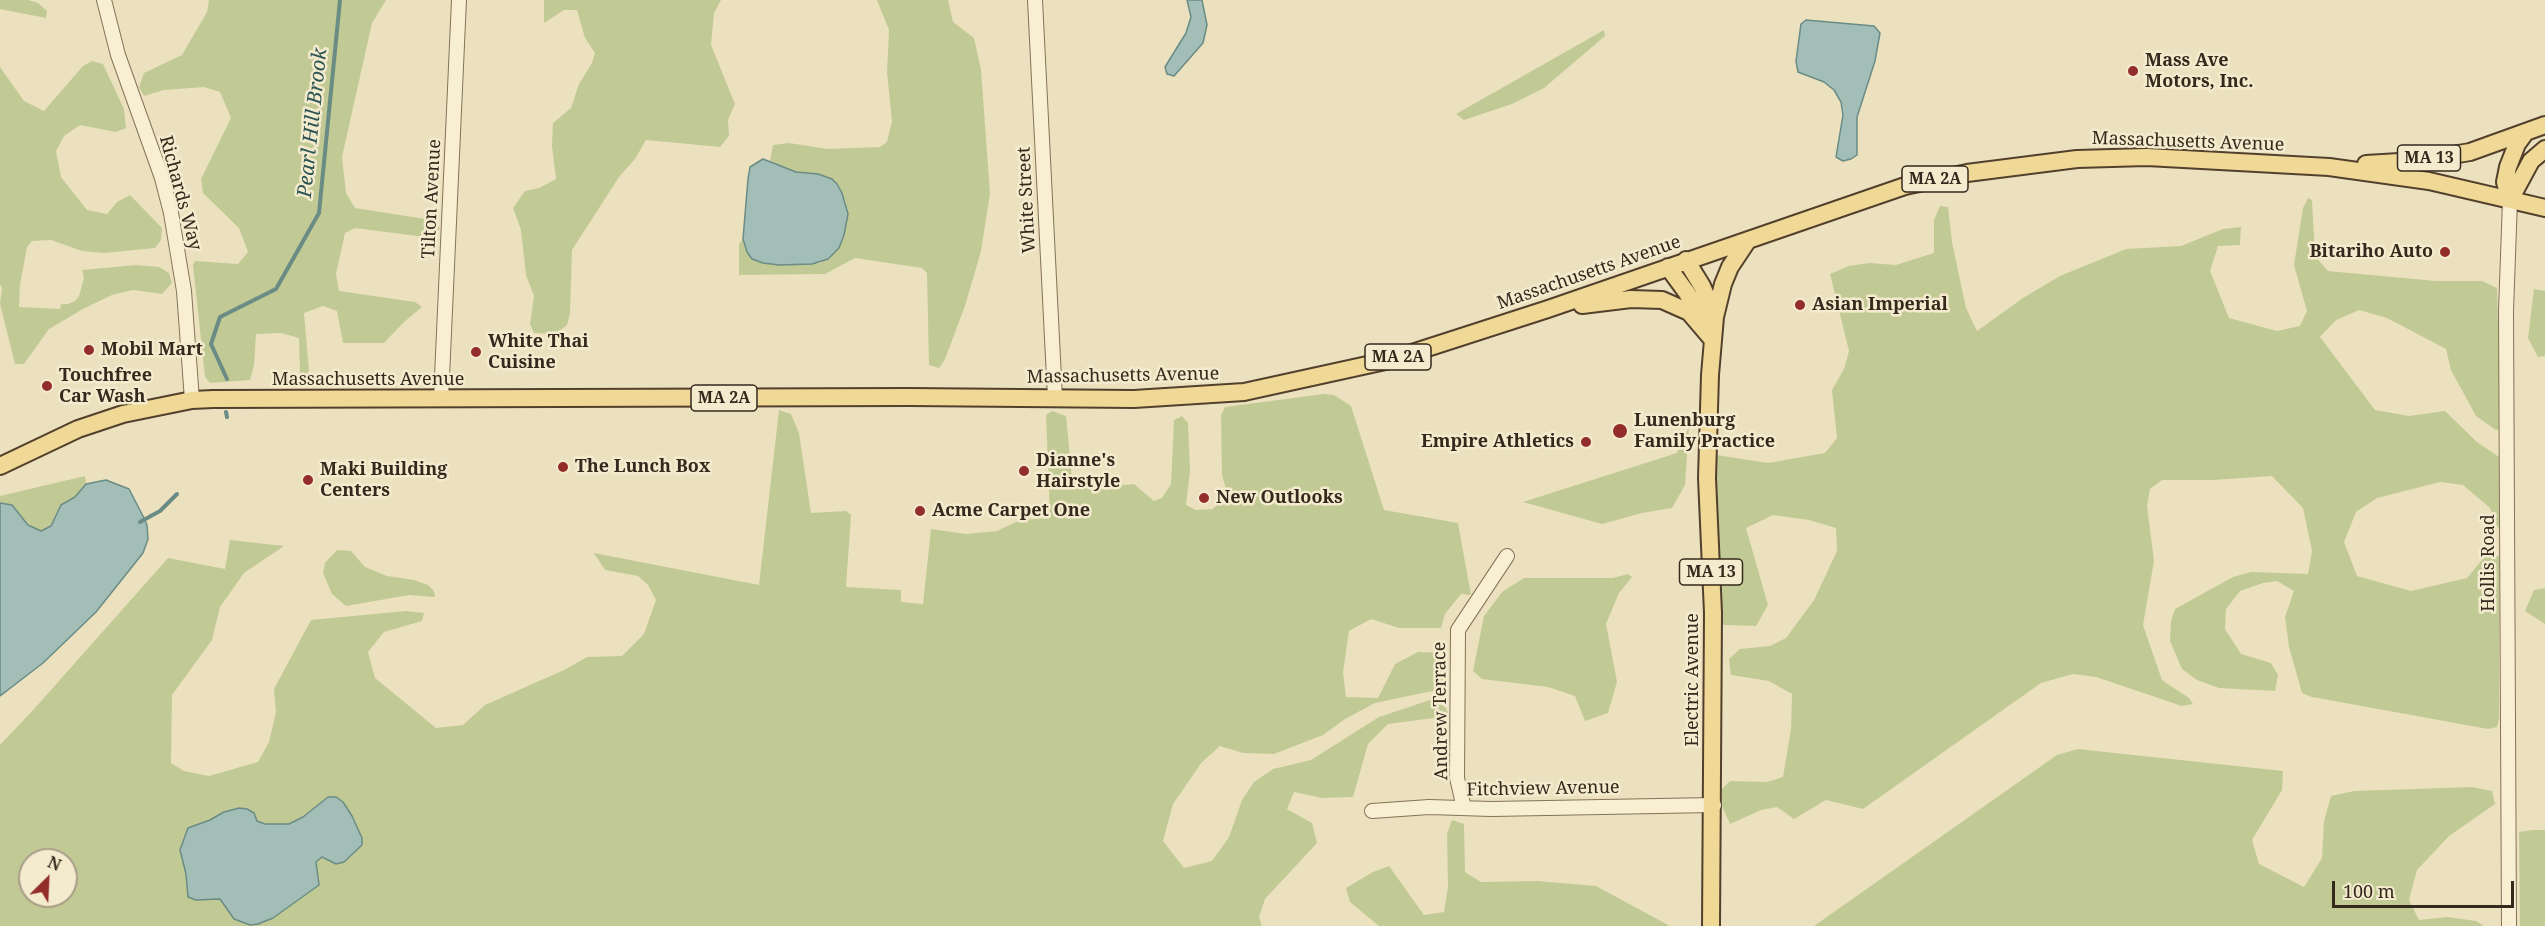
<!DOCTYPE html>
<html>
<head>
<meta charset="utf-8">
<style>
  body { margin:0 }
  #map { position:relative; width:2545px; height:926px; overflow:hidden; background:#ece1bf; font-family:"Noto Serif",serif }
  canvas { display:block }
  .north { position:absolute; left:18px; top:848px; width:60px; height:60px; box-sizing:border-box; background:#f4ebce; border:2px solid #a79d87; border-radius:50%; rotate:24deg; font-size:16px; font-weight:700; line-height:24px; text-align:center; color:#34291c }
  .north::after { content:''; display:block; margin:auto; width:21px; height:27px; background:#922d29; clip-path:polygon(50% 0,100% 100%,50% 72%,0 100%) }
  .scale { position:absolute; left:2332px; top:881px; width:182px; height:27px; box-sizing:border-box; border:3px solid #34291c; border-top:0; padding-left:8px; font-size:18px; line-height:21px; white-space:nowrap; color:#34291c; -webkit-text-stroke:4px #f4ebce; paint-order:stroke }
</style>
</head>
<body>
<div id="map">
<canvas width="2545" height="926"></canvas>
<div class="north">N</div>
<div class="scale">100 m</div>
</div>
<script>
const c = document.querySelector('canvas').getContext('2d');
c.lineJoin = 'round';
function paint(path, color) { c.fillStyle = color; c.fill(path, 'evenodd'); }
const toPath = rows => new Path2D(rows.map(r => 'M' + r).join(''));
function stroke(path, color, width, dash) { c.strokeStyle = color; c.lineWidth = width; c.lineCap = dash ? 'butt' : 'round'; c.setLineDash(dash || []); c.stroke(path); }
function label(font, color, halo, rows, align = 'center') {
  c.font = font + ' "Noto Serif",serif'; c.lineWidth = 5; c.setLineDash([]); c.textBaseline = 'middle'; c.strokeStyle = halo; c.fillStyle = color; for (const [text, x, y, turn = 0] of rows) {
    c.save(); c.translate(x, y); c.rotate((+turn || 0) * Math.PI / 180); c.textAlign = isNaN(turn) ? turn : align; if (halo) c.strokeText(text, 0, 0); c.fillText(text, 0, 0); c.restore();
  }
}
const green = toPath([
  [0,0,28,0,38,3,47,11,46,18,0,9],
  [209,0,386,0,372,23,342,157,346,193,355,208,432,220,440,228,433,238,355,228,345,233,336,274,339,291,415,302,422,307,404,322,384,343,343,343,337,311,323,306,304,313,309,371,303,379,300,374,299,338,281,333,256,334,254,365,250,380,210,383,205,377,193,265,195,261,238,264,248,252,239,228,203,193,201,179,231,118,220,92,204,87,164,90,144,96,139,87,144,73,182,55,207,12],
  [544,0,721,0,714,13,711,45,735,104,728,120,729,136,720,147,646,140,635,159,619,177,572,250,570,313,567,325,555,334,534,333,530,324,534,296,526,275,521,230,513,208,525,191,539,188,556,179,552,146,553,123,571,108,579,84,592,63,595,53,585,38,577,10,564,10,544,23],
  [877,0,948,0,953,22,974,38,981,70,990,194,981,251,965,306,945,359,939,368,929,365,927,273,922,268,855,258,825,274,739,275,739,244,743,239,747,252,779,265,821,263,846,204,842,193,832,179,819,174,796,172,770,161,773,145,789,143,828,149,880,147,887,142,892,121,887,72,889,30],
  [1604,30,1605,36,1544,88,1512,104,1464,120,1456,114],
  [92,61,103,64,124,109,126,128,116,132,80,125,64,136,56,151,61,177,87,210,107,214,117,202,130,195,162,228,161,240,155,248,104,253,82,251,51,240,32,241,27,247,20,285,19,307,60,309,61,304,68,304,75,301,79,296,84,278,82,270,136,265,159,267,169,273,172,283,162,294,133,290,112,295,83,309,49,329,24,364,15,364,0,304,2,288,0,284,0,67,24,101,44,111,83,66],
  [2308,198,2312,200,2315,256,2328,271,2436,281,2482,281,2497,288,2501,429,2496,430,2476,416,2451,370,2446,349,2387,318,2359,310,2336,320,2320,337,2375,410,2409,416,2445,411,2477,442,2499,457,2503,519,2498,528,2490,508,2463,485,2440,482,2377,498,2356,512,2344,542,2357,576,2411,591,2467,578,2487,554,2499,556,2499,719,2497,727,2488,729,2312,697,2302,693,2289,647,2285,617,2294,591,2277,581,2263,583,2240,591,2226,609,2225,629,2241,654,2271,663,2278,675,2275,691,2219,688,2197,680,2182,669,2170,641,2171,621,2175,609,2233,577,2251,572,2308,574,2312,551,2303,508,2272,476,2213,480,2162,480,2150,489,2147,506,2154,561,2143,625,2162,680,2189,698,2193,704,2182,706,2096,677,2073,674,2041,683,1863,809,1826,800,1794,819,1777,807,1761,810,1730,824,1722,806,1722,789,1730,781,1767,782,1783,777,1791,729,1792,694,1769,681,1731,675,1729,659,1740,649,1770,646,1786,638,1814,600,1837,551,1836,528,1809,520,1773,515,1746,528,1768,605,1756,626,1724,625,1716,617,1716,455,1768,463,1825,453,1837,438,1832,390,1844,369,1849,351,1830,274,1849,266,1869,263,1896,265,1934,253,1934,220,1940,206,1948,207,1952,242,1966,308,1977,331,2023,298,2060,276,2126,249,2181,246,2223,229,2241,227,2240,245,2218,246,2210,271,2229,318,2277,331,2300,326,2307,311,2294,265,2303,208],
  [2534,289,2545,291,2545,356,2538,357,2528,338],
  [1324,394,1334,395,1351,406,1384,510,1458,523,1471,595,1461,594,1445,614,1441,628,1399,628,1371,619,1349,631,1343,672,1346,697,1378,698,1395,664,1418,652,1443,653,1448,675,1442,689,1375,703,1345,719,1323,735,1274,754,1243,753,1220,746,1202,762,1173,804,1163,841,1184,868,1212,861,1229,837,1242,800,1254,782,1273,769,1311,760,1379,717,1433,699,1446,708,1449,716,1388,724,1368,744,1353,797,1322,798,1294,792,1287,809,1312,823,1317,843,1265,899,1259,917,1262,926,0,926,0,745,35,708,168,558,225,569,230,540,284,546,244,573,220,607,212,640,172,695,171,763,184,771,209,776,258,762,269,742,276,712,274,689,311,620,406,611,424,613,422,621,384,632,368,652,375,678,436,728,463,725,485,705,564,670,587,657,622,656,644,634,656,600,648,585,638,576,605,570,594,553,759,585,779,410,791,414,799,433,811,513,846,511,851,515,846,587,901,590,901,602,923,604,931,529,966,534,997,531,1020,520,1050,518,1046,415,1052,411,1066,416,1072,478,1095,488,1134,484,1154,501,1162,498,1171,484,1174,420,1182,416,1188,423,1190,471,1186,505,1196,510,1213,509,1223,498,1226,489,1222,475,1221,415,1225,407],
  [30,860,66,860,66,896,30,896],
  [1689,426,1685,485,1672,508,1642,513,1602,524,1523,502,1677,453],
  [85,476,86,484,75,497,61,505,51,526,46,530,41,531,32,528,12,505,0,503,0,496],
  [337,550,351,551,365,567,387,576,414,580,428,585,434,591,435,597,409,595,346,606,332,594,323,573,325,563],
  [1628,574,1632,577,1619,593,1606,624,1617,682,1608,713,1585,721,1575,696,1548,687,1482,679,1473,671,1484,616,1502,592,1524,578,1613,578],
  [2545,588,2545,624,2525,611,2534,590],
  [2078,749,2283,771,2282,790,2252,840,2259,864,2304,887,2322,858,2324,821,2331,796,2354,791,2472,787,2492,791,2495,804,2449,836,2417,870,2409,900,2419,920,2447,917,2476,921,2484,926,1814,926,2057,755],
  [1452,820,1464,824,1465,872,1481,882,1537,881,1596,886,1670,926,1379,926,1350,902,1346,888,1373,872,1389,866,1424,915,1444,912,1448,887,1447,834],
  [2532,830,2545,830,2545,926,2520,926,2519,832]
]);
const water = toPath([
  [1187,0,1202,0,1207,25,1203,43,1174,76,1167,74,1165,67,1186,33,1191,17,1187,0],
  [1806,20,1874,26,1880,33,1875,61,1857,117,1857,155,1851,159,1843,161,1836,157,1843,115,1841,102,1834,90,1824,82,1798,72,1796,61,1801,24,1806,20],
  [763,159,796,172,818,174,832,179,837,184,842,193,848,214,844,235,839,248,828,259,812,264,779,265,763,263,752,259,747,252,743,239,748,179,750,167,763,159],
  [106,480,129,489,143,516,147,525,148,539,143,553,96,612,43,663,0,696,0,503,12,505,28,525,41,531,51,526,61,505,75,497,86,484,106,480],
  [328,797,336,797,343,802,352,816,362,838,362,845,344,862,336,864,322,857,316,862,319,885,273,918,258,924,250,925,234,919,220,899,196,900,188,897,186,874,180,850,188,828,210,820,224,812,239,808,247,809,254,813,257,821,265,824,289,824,303,817,328,797]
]);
const stream = toPath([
  [227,379,211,344,220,317,276,289,319,213,340,0],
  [226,412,227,417],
  [140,522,160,511,177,494]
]);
const minor = toPath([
  [104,0,118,55,162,178,171,213,184,291,192,400],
  [1035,0,1055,398],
  [441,399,459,0],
  [1464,808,1457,778,1458,630,1507,556],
  [1372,811,1429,807,1491,809,1714,805],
  [2509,926,2506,311,2510,200]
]);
const major = toPath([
  [2366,164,2416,161,2470,152,2545,125],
  [2510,200,2505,182,2508,167,2517,144,2525,133],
  [2510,200,2531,161,2545,149],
  [1686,260,1702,286,1715,316],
  [1668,267,1687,293,1702,320],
  [1582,305,1631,299,1662,300,1689,312,1712,339],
  [0,466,78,429,123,414,192,400,213,399,909,397,1134,399,1244,392,1390,360,1548,309,1905,186,1967,173,2077,159,2147,157,2329,167,2429,181,2545,208],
  [1711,926,1713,613,1707,478,1710,375,1715,317,1723,284,1730,267,1748,240]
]);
const markers = [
  [2133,71,6,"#922d29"],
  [2445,252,6,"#922d29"],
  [1800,305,6,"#922d29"],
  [89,350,6,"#922d29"],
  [476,352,6,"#922d29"],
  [47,386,6,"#922d29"],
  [1620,431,8,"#922d29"],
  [1586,442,6,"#922d29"],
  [563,467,6,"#922d29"],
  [1024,471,6,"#922d29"],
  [308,480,6,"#922d29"],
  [1204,498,6,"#922d29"],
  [920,511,6,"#922d29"]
];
const shields = [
  [2429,158,63],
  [1935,179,66],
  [1398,357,66],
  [724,398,66],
  [1711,572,63]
];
const shieldNames = [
  ["MA 13",2429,158],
  ["MA 2A",1935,179],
  ["MA 2A",1398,357],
  ["MA 2A",724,398],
  ["MA 13",1711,572]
];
const poiNames = [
  ["Mass Ave",2145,61],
  ["Motors, Inc.",2145,82],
  ["Bitariho Auto",2433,252,"right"],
  ["Asian Imperial",1812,305],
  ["White Thai",488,342],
  ["Cuisine",488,363],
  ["Mobil Mart",101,350],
  ["Touchfree",59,376],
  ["Car Wash",59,397],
  ["Lunenburg",1634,421],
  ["Family Practice",1634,442],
  ["Empire Athletics",1574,442,"right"],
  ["Dianne's",1036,461],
  ["Hairstyle",1036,482],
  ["The Lunch Box",575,467],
  ["Maki Building",320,470],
  ["Centers",320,491],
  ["New Outlooks",1216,498],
  ["Acme Carpet One",932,511]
];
const streetNames = [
  ["Massachusetts Avenue",2188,142,2],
  ["Richards Way",180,193,75],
  ["Tilton Avenue",432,199,-87],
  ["White Street",1027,200,-93],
  ["Massachusetts Avenue",1589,273,-19],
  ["Massachusetts Avenue",1123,376,-1],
  ["Massachusetts Avenue",368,380],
  ["Hollis Road",2489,563,-90],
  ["Electric Avenue",1693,680,-90],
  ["Andrew Terrace",1441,711,-91],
  ["Fitchview Avenue",1543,789,-1]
];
const waterNames = [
  ["Pearl Hill Brook",313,123,-84]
];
paint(green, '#c1ca94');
paint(water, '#a2beb7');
stroke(water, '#6a8c85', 1.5);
stroke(stream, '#6a8c85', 4);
stroke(minor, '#857258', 16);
stroke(major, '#52402c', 20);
stroke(minor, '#f8eed2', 14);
stroke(major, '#f0d897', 16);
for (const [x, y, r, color] of markers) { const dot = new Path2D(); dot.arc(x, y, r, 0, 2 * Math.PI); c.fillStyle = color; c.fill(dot); stroke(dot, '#f4ebce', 2); }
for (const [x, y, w] of shields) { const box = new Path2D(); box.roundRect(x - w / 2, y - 13, w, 26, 4.5); c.fillStyle = '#f4ebce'; c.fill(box); stroke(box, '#34291c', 1.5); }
label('bold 16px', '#34291c', null, shieldNames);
label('bold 18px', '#34291c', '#f4ebce', poiNames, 'left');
label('18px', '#34291c', '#f4ebce', streetNames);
label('italic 20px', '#2c5453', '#f4ebce', waterNames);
</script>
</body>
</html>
